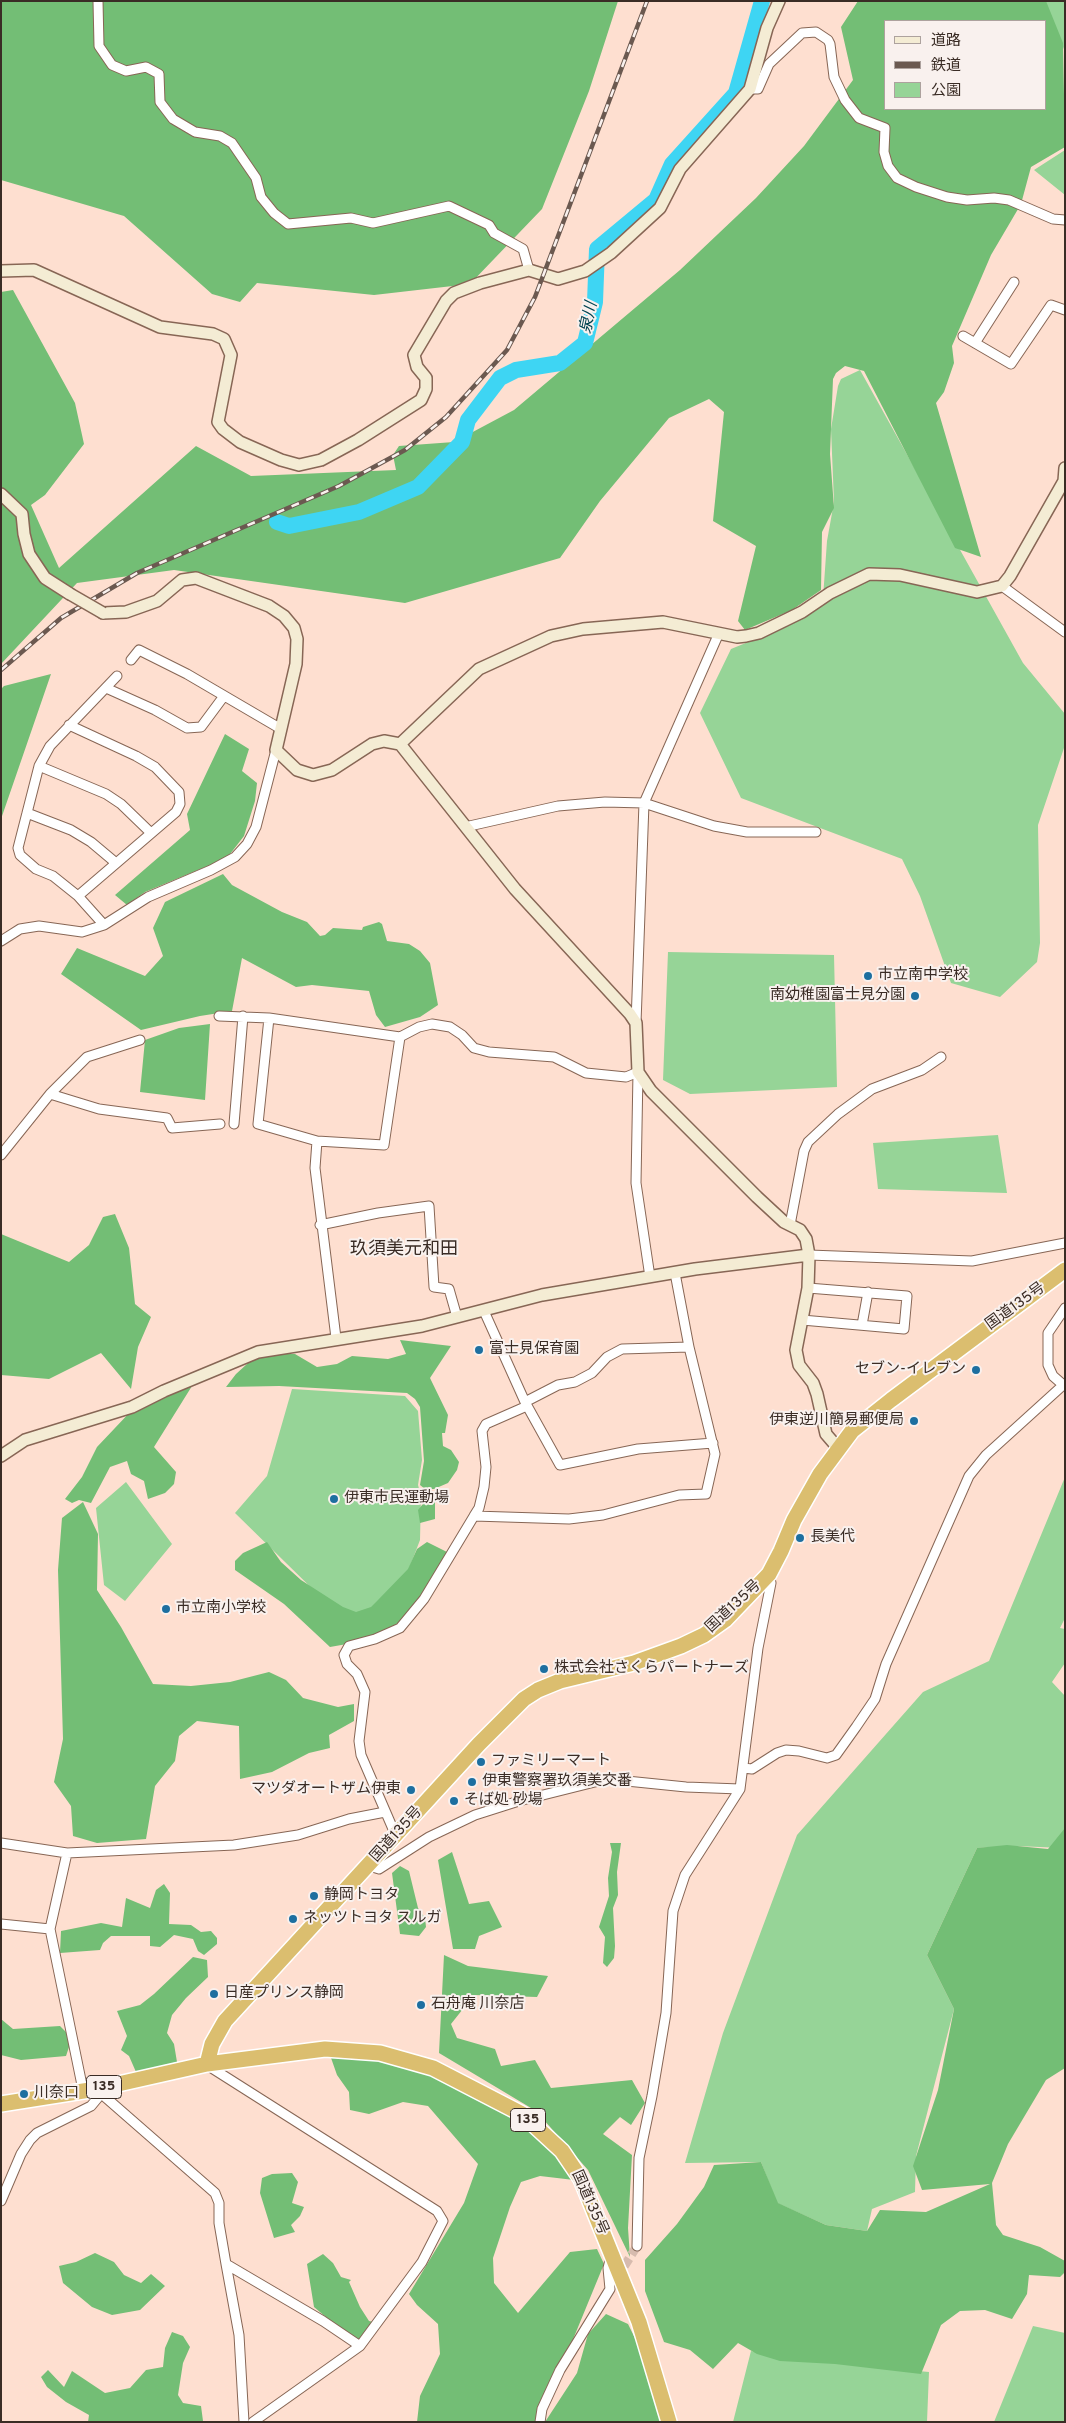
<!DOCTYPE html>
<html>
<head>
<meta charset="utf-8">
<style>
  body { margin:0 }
  #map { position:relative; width:1066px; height:2423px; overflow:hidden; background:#fedfd0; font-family:Overpass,"Noto Sans JP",sans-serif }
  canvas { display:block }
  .frame { position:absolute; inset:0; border:2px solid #3a2c25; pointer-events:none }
  .legend { position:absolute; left:884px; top:20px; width:162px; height:90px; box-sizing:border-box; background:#f9f1ee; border:1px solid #ada29e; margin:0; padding:6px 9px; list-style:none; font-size:15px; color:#3a2c25 }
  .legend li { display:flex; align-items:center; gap:10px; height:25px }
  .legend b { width:25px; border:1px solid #ada29e }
</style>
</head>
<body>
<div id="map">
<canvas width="1066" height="2423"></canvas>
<div class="frame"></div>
<ul class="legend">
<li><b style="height:6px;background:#f4ecd4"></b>道路</li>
<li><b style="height:6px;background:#6b5950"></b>鉄道</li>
<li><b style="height:14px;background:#96d497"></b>公園</li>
</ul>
</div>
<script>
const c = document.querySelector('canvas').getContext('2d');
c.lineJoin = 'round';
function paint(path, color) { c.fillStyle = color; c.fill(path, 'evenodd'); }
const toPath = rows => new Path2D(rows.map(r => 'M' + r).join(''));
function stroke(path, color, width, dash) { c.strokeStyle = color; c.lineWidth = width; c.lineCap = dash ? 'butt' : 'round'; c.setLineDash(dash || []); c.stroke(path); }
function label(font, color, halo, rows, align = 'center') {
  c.font = font + ' Overpass,"Noto Sans JP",sans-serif'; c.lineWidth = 4; c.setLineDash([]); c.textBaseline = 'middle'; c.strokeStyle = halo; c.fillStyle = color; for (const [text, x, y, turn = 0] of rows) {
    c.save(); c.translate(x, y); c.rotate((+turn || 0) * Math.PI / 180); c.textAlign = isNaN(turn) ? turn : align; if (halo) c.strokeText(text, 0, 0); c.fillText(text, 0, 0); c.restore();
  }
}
const green = toPath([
  [1045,1,1065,1,1065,52],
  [1065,150,1065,195,1034,170],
  [860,370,1023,663,1065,714,1065,745,1038,825,1040,943,1037,962,1000,997,951,983,920,896,902,859,741,798,700,713,731,649,790,625,823,598,827,541,834,502,831,429,838,386,841,379],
  [668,952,834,955,837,1087,690,1094,663,1080],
  [998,1135,1007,1193,878,1189,873,1143],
  [292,1389,405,1396,418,1411,422,1460,418,1485,421,1496,420,1540,407,1574,365,1614,334,1610,235,1513,267,1476],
  [1065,1477,1065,1618,1060,1628,1065,1629,1065,1663,1052,1682,1065,1696,1065,1839,1062,1848,1017,1846,977,1848,927,1955,954,2009,916,2156,915,2192,872,2209,867,2231,826,2225,777,2203,761,2162,685,2163,723,2033,797,1835,923,1692,989,1661],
  [126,1482,172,1544,125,1601,104,1585,96,1508],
  [1033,2326,1065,2333,1065,2422,994,2422],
  [751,2351,782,2358,929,2372,927,2422,733,2422]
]);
const forest = toPath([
  [1,1,618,1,589,91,542,209,470,284,374,295,257,283,240,302,212,294,124,216,1,180],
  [858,1,1046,1,1063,43,1065,147,1031,167,1021,204,991,255,952,346,954,363,944,392,936,403,981,557,955,548,864,371,845,366,836,373,833,379,830,454,834,508,822,532,821,590,792,610,745,630,738,621,756,546,713,521,724,412,709,399,669,418,600,501,560,558,405,603,174,570,77,583,1,664,1,292,13,290,75,403,84,444,45,495,31,505,59,568,196,446,251,476,396,470,393,455,399,446,454,442,514,410,680,270,756,198,804,146,853,80,841,27],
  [885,21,1045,21,1045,109,885,109],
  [51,674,1,819,1,689,4,686],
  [225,734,249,749,242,771,257,783,255,801,244,836,227,858,145,892,127,905,115,895,190,830,187,814],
  [223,874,232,885,282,912,307,922,320,936,325,935,333,928,362,930,363,927,379,922,382,924,387,941,409,944,420,951,430,963,438,1005,420,1017,385,1027,376,1015,369,991,312,985,296,987,242,958,232,1011,200,1016,141,1030,61,974,77,948,145,976,163,956,153,928,165,902],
  [210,1024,205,1100,140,1092,145,1040,179,1028],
  [115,1214,129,1248,135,1304,151,1317,138,1347,131,1389,101,1353,49,1379,1,1375,1,1234,69,1262,89,1245,103,1217],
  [400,1340,451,1346,430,1378,448,1415,445,1433,442,1433,443,1446,451,1450,459,1462,457,1470,448,1483,434,1489,425,1489,420,1485,424,1461,420,1407,415,1399,407,1393,279,1386,226,1387,236,1374,258,1354,295,1354,317,1367,337,1364,352,1356,388,1359,406,1354],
  [192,1386,154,1447,176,1472,174,1484,165,1493,148,1499,144,1481,131,1474,127,1461,110,1467,91,1503,79,1500,72,1503,65,1499,82,1477,97,1447,132,1410],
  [427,1499,435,1501,435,1519,420,1523,418,1510],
  [83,1502,98,1534,97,1590,121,1627,153,1684,191,1686,230,1682,269,1672,286,1680,303,1698,338,1707,354,1704,354,1721,329,1735,330,1748,309,1753,272,1772,240,1779,239,1726,197,1721,179,1736,175,1761,155,1786,146,1839,97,1843,73,1836,71,1806,54,1782,63,1739,58,1570,62,1518],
  [267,1542,281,1562,301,1580,343,1607,356,1612,371,1607,378,1600,408,1569,417,1549,427,1542,453,1555,415,1611,375,1639,330,1647,284,1604,235,1570,235,1561,243,1553],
  [1065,1828,1065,2068,1046,2080,1008,2144,992,2183,996,2225,1003,2235,1040,2247,1065,2261,1065,2272,1060,2277,1029,2275,1027,2294,1012,2319,985,2310,960,2311,941,2325,921,2374,835,2364,780,2361,757,2354,738,2343,713,2369,690,2350,664,2342,645,2291,645,2260,677,2224,704,2187,714,2165,761,2162,778,2203,826,2225,867,2231,880,2210,926,2212,990,2184,922,2190,913,2166,938,2090,954,2009,927,1955,977,1848,1007,1845,1048,1849],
  [610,1843,621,1843,617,1872,618,1895,613,1908,615,1946,614,1958,607,1967,603,1963,605,1937,599,1927,609,1896,608,1878,612,1852],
  [452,1852,469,1904,489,1901,502,1927,479,1936,475,1949,453,1949,438,1860],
  [400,1866,409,1871,418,1908,425,1918,426,1927,419,1936,400,1934,392,1873],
  [164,1884,170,1893,169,1924,191,1925,201,1932,211,1931,217,1938,217,1944,204,1955,198,1951,193,1939,174,1935,160,1947,150,1946,150,1936,111,1936,103,1943,100,1950,60,1953,61,1931,101,1923,122,1927,126,1898,150,1908,156,1890],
  [444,1955,468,1966,548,1976,537,1997,474,1995,451,2024,457,2038,495,2049,501,2066,535,2060,551,2088,632,2080,645,2103,631,2125,620,2117,603,2134,632,2155,628,2228,630,2257,588,2170,536,2111,439,2053],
  [193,1957,207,1960,208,1977,186,1998,172,2015,167,2033,174,2044,177,2062,136,2072,129,2056,121,2050,127,2036,117,2011,140,2005,154,1994],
  [1,2019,13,2029,60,2026,72,2038,66,2056,21,2060,1,2055],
  [330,2055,382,2057,463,2083,512,2108,573,2166,574,2180,540,2176,521,2182,510,2207,493,2258,494,2283,518,2313,570,2252,597,2249,604,2264,539,2422,417,2422,420,2396,440,2354,438,2324,417,2305,409,2294,464,2203,478,2164,428,2106,403,2102,369,2114,350,2110,349,2092,337,2075],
  [292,2173,298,2182,292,2203,304,2207,300,2216,291,2225,295,2232,274,2238,260,2193,262,2178,272,2174],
  [95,2253,114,2262,124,2275,141,2283,151,2274,165,2286,140,2310,112,2315,92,2307,63,2283,59,2266,76,2262],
  [323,2254,333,2263,341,2277,351,2280,349,2282,360,2307,369,2321,378,2323,360,2346,314,2307,307,2264],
  [606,2314,628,2324,676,2422,545,2422,577,2373,588,2334],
  [172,2332,183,2336,190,2347,183,2363,178,2395,183,2403,201,2406,203,2421,88,2422,89,2415,66,2402,47,2387,41,2377,48,2370,64,2387,72,2371,105,2393,130,2388,146,2370,163,2367,165,2348]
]);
const river = toPath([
  [277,522,289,526,359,512,418,487,462,442,468,420,500,378,516,370,560,363,585,343,595,302,597,249,656,200,672,164,736,93,762,1]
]);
const streetTunnel = toPath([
  [610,2289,637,2246]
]);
const street = toPath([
  [98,1,99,46,112,65,126,71,146,67,159,74,160,102,173,119,195,132,220,136,232,143,256,178,261,197,274,213,288,224,351,218,373,223,449,206,489,225,494,233,523,249,529,270],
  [750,89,758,89,769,64,802,33,816,32,828,40,830,44,834,77,845,100,859,118,885,128,884,152,888,166,897,178,916,187,947,197,967,200,994,198,1009,200,1053,219,1065,220],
  [963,336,1011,364,1051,305,1065,310],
  [975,343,1014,282],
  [1002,586,1065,632],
  [131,660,139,650,187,674,281,729],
  [106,688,155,710,187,728,201,727,224,696],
  [69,725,136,756,155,767,179,792,180,804,176,812,78,896],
  [39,766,106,794,121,804,151,833],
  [27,813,71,830,91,842,116,863],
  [465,827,558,806,605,802,644,803,714,826,747,832,816,832],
  [104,925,78,896,53,876,36,869,20,855,18,848,39,766,50,746,117,676],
  [1,941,20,929,39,926,82,932,104,925,148,897,211,870,235,857,247,844,256,827,276,750],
  [219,1016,269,1018,400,1037,419,1027,432,1024,450,1027,462,1035,474,1048,489,1052,554,1057,586,1073,626,1077,638,1072,636,1183,650,1277],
  [269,1018,258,1124,317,1141,384,1145,400,1037],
  [636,1023,644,803,719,633],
  [50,1094,99,1109,167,1118,172,1128,220,1124],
  [234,1124,243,1016],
  [317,1141,315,1168,336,1338],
  [1,1155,50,1094,87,1057,140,1040],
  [320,1225,378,1213,429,1206,434,1287,449,1289,457,1317],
  [790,1225,804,1151,808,1142,838,1114,872,1089,922,1070,941,1057],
  [809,1255,972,1261,1065,1243],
  [484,1311,525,1402,560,1465,638,1449,713,1443],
  [802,1320,904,1329,907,1296,808,1288],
  [862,1325,868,1292],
  [525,1402,558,1385,575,1382,592,1373,607,1357,622,1349,689,1347,675,1273],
  [474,1516,479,1508,484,1487,486,1467,482,1431,486,1424,527,1406],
  [743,1768,752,1769,777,1753,786,1750,799,1751,827,1758,836,1755,856,1727,875,1699,886,1664,969,1476,986,1455,1061,1387,1061,1383,1053,1376,1048,1365,1048,1333,1065,1308],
  [398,1833,393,1829,361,1755,359,1741,365,1692,357,1674,347,1664,344,1655,349,1646,375,1639,400,1628,424,1599,474,1516,569,1519,603,1515,679,1495,706,1494,715,1454,689,1347],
  [1,1843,67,1853,234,1845,298,1835,349,1819,385,1812],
  [67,1853,50,1929,83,2090],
  [369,1866,379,1869,429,1837,475,1815,519,1801,607,1779,686,1787,740,1789],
  [1,1924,50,1929],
  [207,2065,437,2211,443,2221,422,2262,360,2346,253,2422],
  [96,2089,215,2193,219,2203,219,2223,226,2264,239,2335,244,2422],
  [1,2201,21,2154,30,2140,37,2133,91,2106,101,2094],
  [637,2246,639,2158,652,2096,666,2013,673,1911,685,1875,740,1789,758,1648,771,1583,769,1574],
  [226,2264,323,2321,360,2346],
  [540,2422,542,2409,560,2370,610,2289,608,2268,611,2256]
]);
const secondary = toPath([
  [1,271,34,270,160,327,213,334,224,339,231,355,218,422,223,429,240,442,281,460,299,465,321,460,358,440,421,400,426,389,426,378,417,367,414,355,446,301,454,293,480,283,529,270,558,279,585,271,611,253,660,208,680,169,750,89,767,28,779,1],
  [1,494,22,514,24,534,29,554,45,578,70,594],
  [103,613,126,612,157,601,182,580,196,578,269,606,284,616,294,628,297,639,296,664,276,750,297,770,313,775,332,770,372,744,384,741,400,744,515,889,630,1014,636,1023,638,1072,651,1091,757,1197,784,1222,800,1230,806,1239,809,1255,808,1288,796,1350,799,1365,813,1383,817,1394,826,1434,838,1448],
  [400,744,479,669,551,636,583,629,663,622,737,637,746,636,759,633,802,612,830,593,869,574,900,575,977,592,1002,586,1010,576,1064,481,1065,468],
  [1,1456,25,1440,132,1407,164,1391,258,1352,422,1326,542,1295,695,1269,809,1255]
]);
const highway = toPath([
  [207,2064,212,2044,225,2021,479,1744,524,1699,538,1690,560,1681,634,1663,681,1646,704,1635,725,1620,769,1574,781,1551,794,1520,820,1474,852,1431,891,1400,1065,1270],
  [1,2104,96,2089,207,2064,325,2049,380,2053,433,2068,522,2114,562,2151,581,2179,639,2322,669,2422]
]);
const rail = toPath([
  [1,670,61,618,137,573,339,486,405,450,446,417,507,350,535,297,647,1]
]);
const secondaryBridge = toPath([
  [70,594,103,613]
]);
const markers = [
  [868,976,5,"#1d6fa0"],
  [915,996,5,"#1d6fa0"],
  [479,1350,5,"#1d6fa0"],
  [976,1370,5,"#1d6fa0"],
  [914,1421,5,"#1d6fa0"],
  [334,1499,5,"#1d6fa0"],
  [800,1538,5,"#1d6fa0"],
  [166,1609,5,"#1d6fa0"],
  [544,1669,5,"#1d6fa0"],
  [481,1762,5,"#1d6fa0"],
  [472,1782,5,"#1d6fa0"],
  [411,1790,5,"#1d6fa0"],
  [454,1801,5,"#1d6fa0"],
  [314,1896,5,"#1d6fa0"],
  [293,1919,5,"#1d6fa0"],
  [214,1994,5,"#1d6fa0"],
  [421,2005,5,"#1d6fa0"],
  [24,2094,5,"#1d6fa0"]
];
const shields = [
  [104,2087,35],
  [528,2120,35]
];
const shieldNames = [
  ["135",104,2087],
  ["135",528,2120]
];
const poiNames = [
  ["市立南中学校",878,976],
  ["南幼稚園富士見分園",905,996,"right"],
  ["富士見保育園",489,1350],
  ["セブン-イレブン",966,1370,"right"],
  ["伊東逆川簡易郵便局",904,1421,"right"],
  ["伊東市民運動場",344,1499],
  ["長美代",810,1538],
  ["市立南小学校",176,1609],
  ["株式会社さくらパートナーズ",554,1669],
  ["ファミリーマート",491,1762],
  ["伊東警察署玖須美交番",482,1782],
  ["マツダオートザム伊東",401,1790,"right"],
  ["そば処 砂場",464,1801],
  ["静岡トヨタ",324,1896],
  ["ネッツトヨタ スルガ",303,1919],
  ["日産プリンス静岡",224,1994],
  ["石舟庵 川奈店",431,2005],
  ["川奈口",34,2094]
];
const streetNames = [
  ["国道135号",1016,1307,-36],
  ["国道135号",734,1607,-43],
  ["国道135号",397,1835,-48],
  ["国道135号",589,2203,66]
];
const waterNames = [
  ["泉川",590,318,-78]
];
const quarterNames = [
  ["玖須美元和田",404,1250]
];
paint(green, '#96d497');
paint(forest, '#73be75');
stroke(river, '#3ed5f3', 16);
stroke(streetTunnel, '#d7bbae', 9, [9, 4.5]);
stroke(street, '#876655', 11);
stroke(secondary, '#876655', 14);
stroke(highway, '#fff', 18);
stroke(street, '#fff', 9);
stroke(secondary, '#f4ecd4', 11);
stroke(highway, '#dbbe6f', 15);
stroke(rail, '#6b5950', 4.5);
stroke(rail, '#f9f1ee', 2.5, [8]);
stroke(secondaryBridge, '#876655', 14, []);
stroke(secondaryBridge, '#f4ecd4', 11);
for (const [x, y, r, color] of markers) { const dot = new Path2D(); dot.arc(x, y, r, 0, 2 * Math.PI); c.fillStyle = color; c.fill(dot); stroke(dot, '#f9f1ee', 2); }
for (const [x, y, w] of shields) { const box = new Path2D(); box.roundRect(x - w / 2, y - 11.5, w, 23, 4); c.fillStyle = '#f9f1ee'; c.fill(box); stroke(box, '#3a2c25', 1); }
label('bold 14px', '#3a2c25', null, shieldNames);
label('15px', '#3a2c25', '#f9f1ee', poiNames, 'left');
label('15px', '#3a2c25', '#f9f1ee', streetNames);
label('italic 16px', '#004350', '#f9f1ee', waterNames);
label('18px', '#3a2c25', '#f9f1ee', quarterNames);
</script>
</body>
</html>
